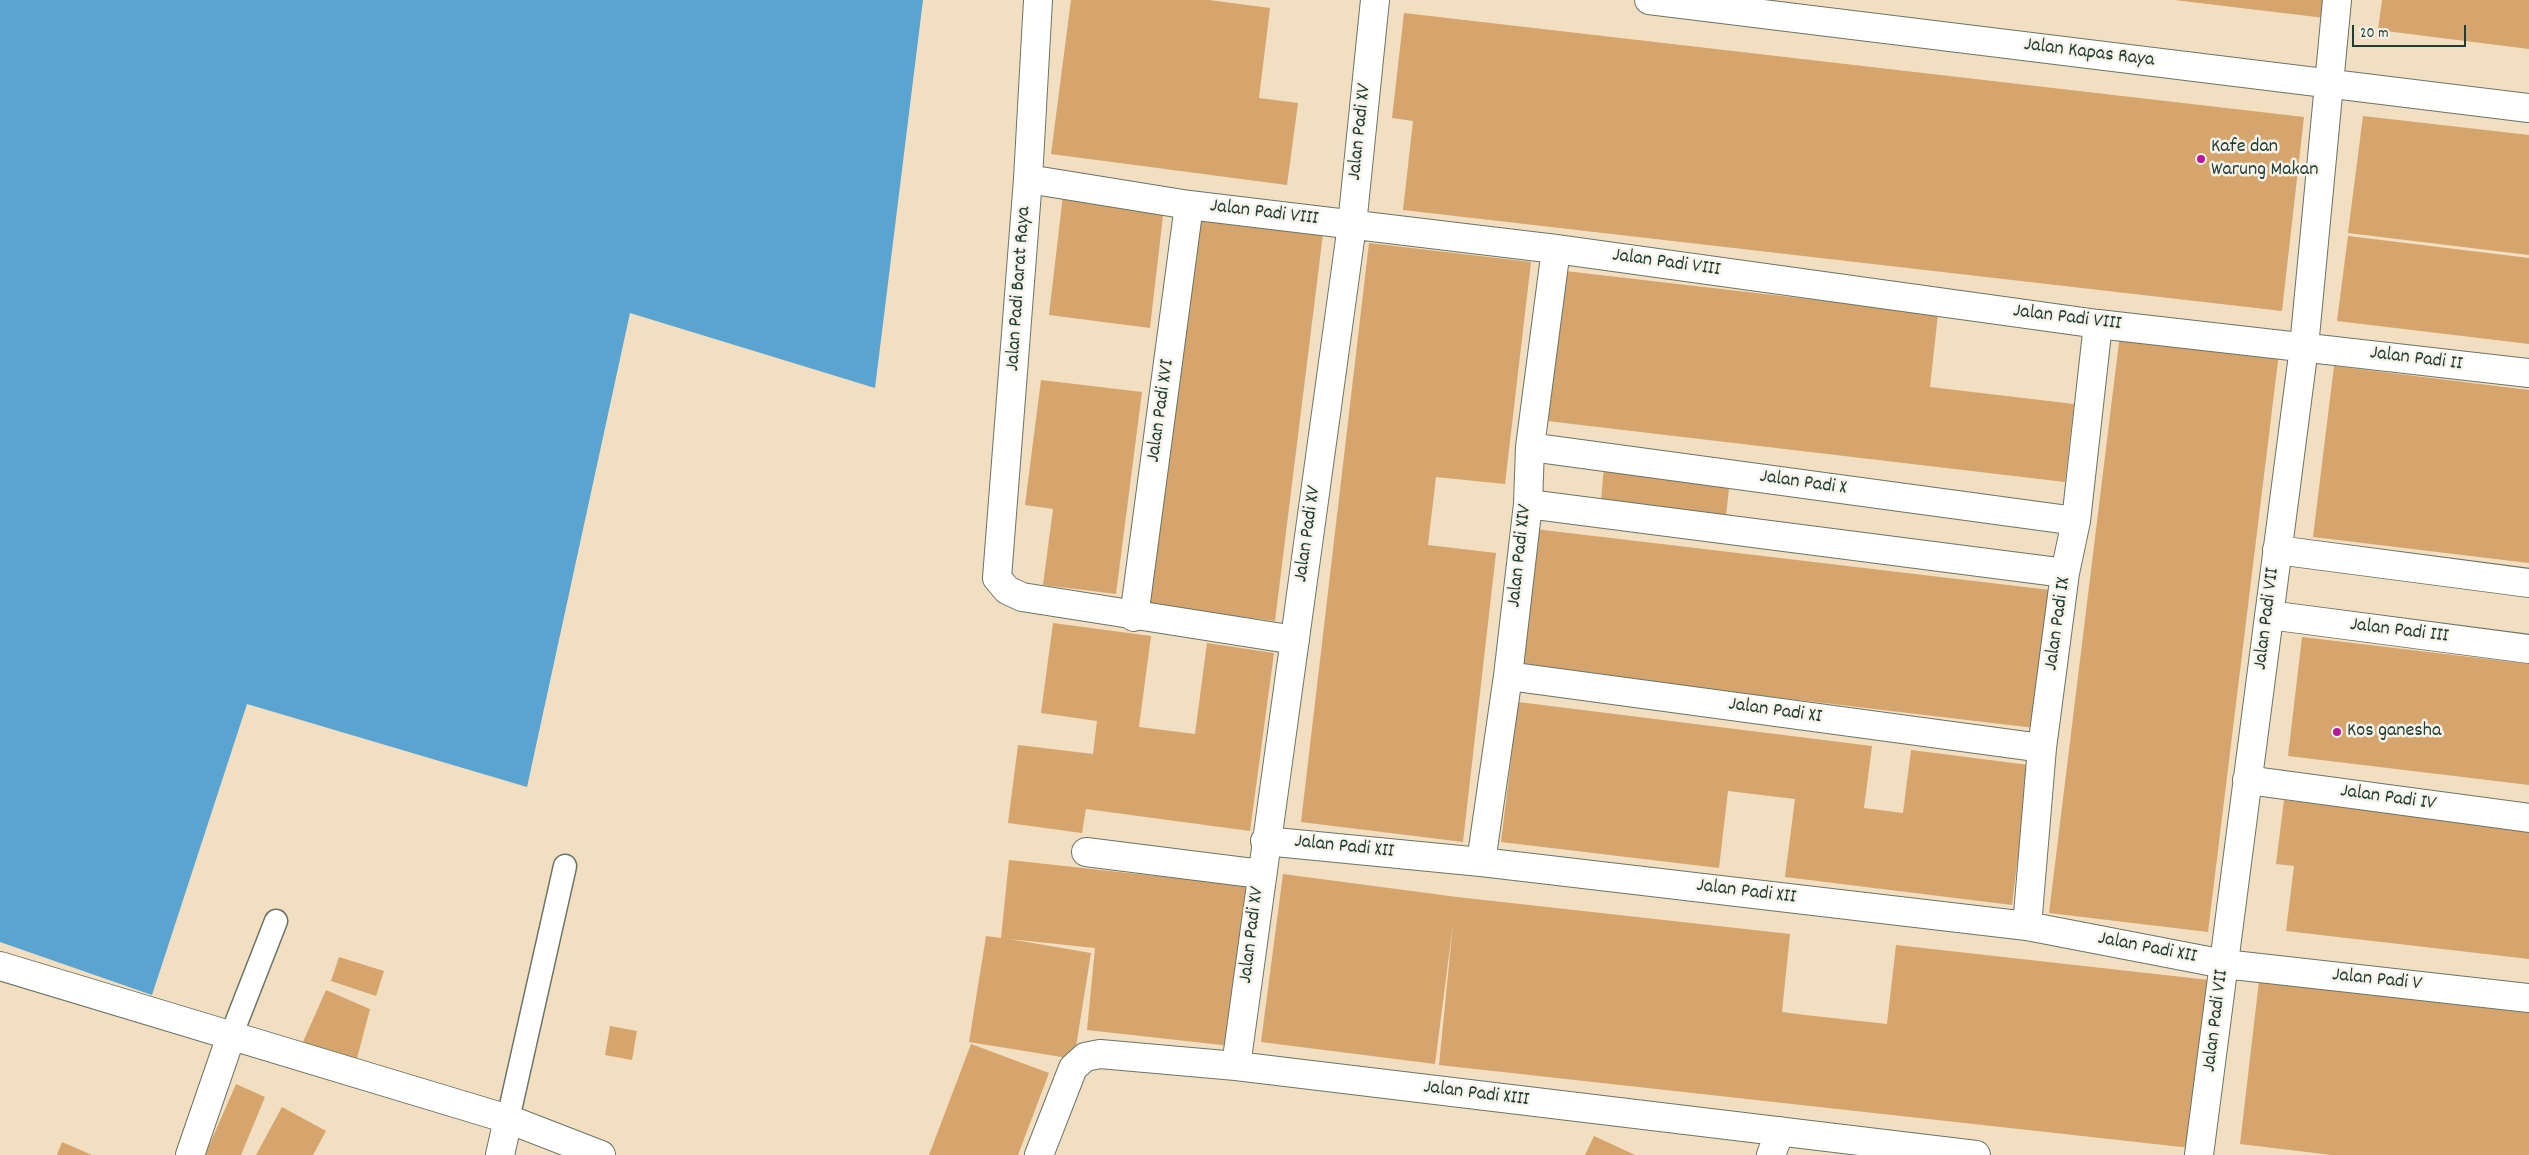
<!DOCTYPE html>
<html>
<head>
<meta charset="utf-8">
<style>
  body { margin:0 }
  #map { position:relative; width:2529px; height:1155px; overflow:hidden; background:#f2dec1; font-family:Dekko,sans-serif }
  canvas { display:block }
  .scale { position:absolute; left:2352px; top:25px; width:114px; height:22px; box-sizing:border-box; border:2px solid #1f3d34; border-top:0; padding-left:6px; font-size:15px; line-height:18px; white-space:nowrap; color:#1f3d34; -webkit-text-stroke:4px #f7f3e8; paint-order:stroke }
</style>
</head>
<body>
<div id="map">
<canvas width="2529" height="1155"></canvas>
<div class="scale">20 m</div>
</div>
<script>
const c = document.querySelector('canvas').getContext('2d');
c.lineJoin = 'round';
function paint(path, color) { c.fillStyle = color; c.fill(path, 'evenodd'); }
const toPath = rows => new Path2D(rows.map(r => 'M' + r).join(''));
function stroke(path, color, width, dash) { c.strokeStyle = color; c.lineWidth = width; c.lineCap = dash ? 'butt' : 'round'; c.setLineDash(dash || []); c.stroke(path); }
function label(font, color, halo, rows, align = 'center') {
  c.font = font + ' Dekko,sans-serif'; c.lineWidth = 5; c.setLineDash([]); c.textBaseline = 'middle'; c.strokeStyle = halo; c.fillStyle = color; for (const [text, x, y, turn = 0] of rows) {
    c.save(); c.translate(x, y); c.rotate((+turn || 0) * Math.PI / 180); c.textAlign = isNaN(turn) ? turn : align; if (halo) c.strokeText(text, 0, 0); c.fillText(text, 0, 0); c.restore();
  }
}
const water = toPath([
  [0,0,923,0,875,388,630,313,527,787,247,704,152,995,0,942]
]);
const building = toPath([
  [1071,0,1209,0,1270,8,1259,98,1298,103,1287,185,1051,154],
  [2174,0,2327,0,2325,18],
  [2382,0,2529,0,2529,49,2378,30],
  [1404,13,2304,117,2282,311,1403,210,1413,121,1392,118],
  [2363,116,2529,135,2529,255,2348,233],
  [1063,195,1164,207,1150,328,1049,315],
  [1198,219,1323,234,1275,621,1150,605],
  [2348,236,2529,258,2529,344,2337,321],
  [1369,243,1531,262,1505,484,1436,477,1428,545,1496,553,1463,842,1301,822],
  [1565,271,1938,314,1930,387,2074,404,2065,482,1547,421],
  [2120,334,2279,353,2208,932,2049,913],
  [2334,366,2529,390,2529,563,2313,537],
  [1041,380,1142,392,1116,594,1043,585,1053,509,1025,505],
  [1604,466,1730,480,1726,516,1601,501],
  [1535,529,2050,590,2035,728,1519,667],
  [1053,623,1151,636,1139,727,1195,734,1207,643,1274,653,1250,831,1086,809,1082,833,1008,823,1018,745,1093,754,1097,721,1041,713],
  [2302,637,2529,664,2529,785,2288,756],
  [1518,702,1872,746,1864,808,1903,813,1911,750,2029,765,2012,905,1785,877,1795,799,1728,791,1719,868,1501,842],
  [2284,800,2529,829,2529,959,2286,931,2294,866,2276,864],
  [1009,860,1248,886,1231,1046,1087,1030,1095,948,1009,939,1091,953,1074,1059,969,1042,986,936,1001,938],
  [1283,874,1457,897,1790,934,1782,1012,1805,1015,1887,1024,1896,945,2209,980,2191,1148,1439,1065,1453,924,1435,1064,1261,1042],
  [339,957,384,971,376,996,331,981],
  [2259,981,2529,1013,2529,1155,2332,1155,2240,1144],
  [326,990,370,1009,355,1066,303,1042],
  [610,1026,637,1031,632,1060,605,1055],
  [971,1044,1049,1073,1018,1155,929,1155],
  [236,1084,265,1097,241,1155,205,1155],
  [282,1107,326,1131,313,1155,256,1155],
  [1594,1136,1635,1155,1585,1155],
  [62,1142,92,1155,57,1155]
]);
const service = toPath([
  [231,1036,276,921],
  [508,1119,565,866]
]);
const minor = toPath([
  [1038,0,1028,179,997,578,1007,590,1022,597,1295,640],
  [1649,0,2529,108],
  [1028,179,1189,205,1556,249,2098,324,2529,373],
  [1530,447,2076,521],
  [1528,504,2065,573],
  [2277,550,2529,583],
  [2269,615,2529,649],
  [1134,617,1189,205],
  [1508,676,2042,748],
  [2247,780,2529,818],
  [1265,841,1481,862,2027,926,2224,964,2529,998],
  [1086,852,1261,874],
  [1481,862,1508,676,1528,504,1530,447,1556,249],
  [2027,926,2042,748,2065,573,2076,521,2098,324],
  [0,966,508,1119,601,1155],
  [1236,1066,1352,225,1375,0],
  [190,1155,231,1036],
  [500,1155,508,1119],
  [1039,1155,1073,1068,1085,1057,1100,1054,1236,1066,1976,1155],
  [1771,1155,1780,1131],
  [2199,1155,2304,347,2337,0]
]);
const markers = [
  [2201,159,5,"#b5179e"],
  [2337,732,5,"#b5179e"]
];
const streetNames = [
  ["Jalan Kapas Raya",2089,54,7],
  ["Jalan Padi XV",1361,132,-84],
  ["Jalan Padi VIII",1264,214,7],
  ["Jalan Padi VIII",1666,264,8],
  ["Jalan Padi Barat Raya",1020,289,-86],
  ["Jalan Padi VIII",2067,319,7],
  ["Jalan Padi II",2416,360,7],
  ["Jalan Padi XVI",1162,411,-82],
  ["Jalan Padi X",1803,484,8],
  ["Jalan Padi XV",1309,534,-82],
  ["Jalan Padi XIV",1521,556,-84],
  ["Jalan Padi VII",2268,619,-83],
  ["Jalan Padi IX",2059,624,-82],
  ["Jalan Padi III",2399,632,7],
  ["Jalan Padi XI",1775,712,8],
  ["Jalan Padi IV",2388,799,8],
  ["Jalan Padi XII",1344,848,6],
  ["Jalan Padi XII",1746,893,7],
  ["Jalan Padi XV",1253,935,-83],
  ["Jalan Padi XII",2147,949,11],
  ["Jalan Padi V",2377,981,6],
  ["Jalan Padi VII",2217,1021,-83],
  ["Jalan Padi XIII",1476,1095,7]
];
const poiNames = [
  ["Kafe dan",2211,148],
  ["Warung Makan",2211,171],
  ["Kos ganesha",2347,732]
];
paint(water, '#59a4d1');
paint(building, '#d5a56d');
stroke(service, '#697565', 25);
stroke(minor, '#697565', 30);
stroke(service, '#fff', 22);
stroke(minor, '#fff', 28);
for (const [x, y, r, color] of markers) { const dot = new Path2D(); dot.arc(x, y, r, 0, 2 * Math.PI); c.fillStyle = color; c.fill(dot); stroke(dot, '#f7f3e8', 2); }
label('20px', '#1f3d34', '#f7f3e8', streetNames);
label('20px', '#1f3d34', '#f7f3e8', poiNames, 'left');
</script>
</body>
</html>
